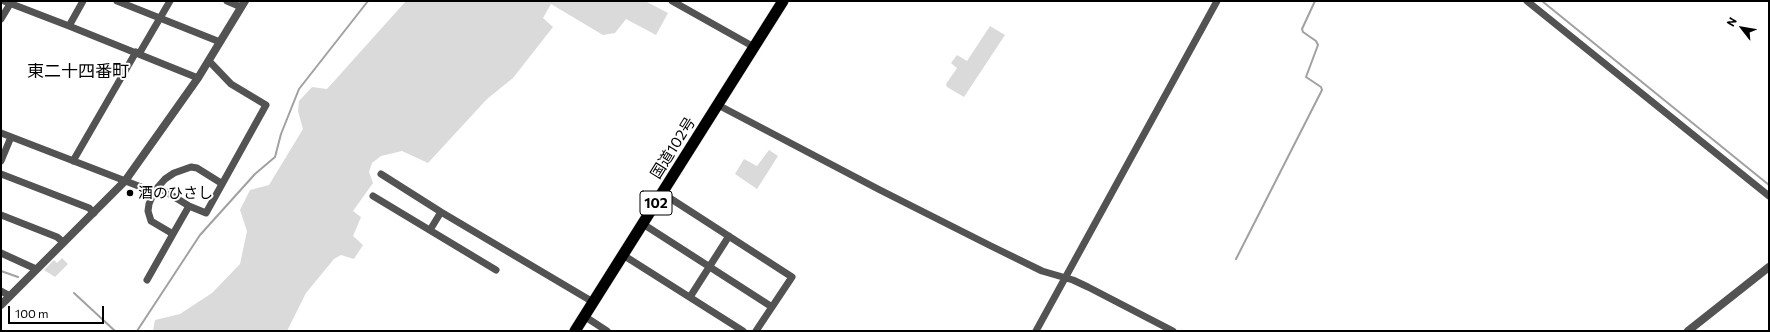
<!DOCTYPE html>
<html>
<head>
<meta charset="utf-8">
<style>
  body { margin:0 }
  #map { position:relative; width:1770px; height:332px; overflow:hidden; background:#fff; font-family:Commissioner,sans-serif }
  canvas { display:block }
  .frame { position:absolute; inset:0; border:2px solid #000; pointer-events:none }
  .north { position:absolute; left:1722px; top:8px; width:40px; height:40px; -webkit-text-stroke:3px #fff; paint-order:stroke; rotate:301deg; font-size:11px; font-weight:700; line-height:16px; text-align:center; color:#000 }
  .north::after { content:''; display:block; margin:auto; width:14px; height:18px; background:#000; clip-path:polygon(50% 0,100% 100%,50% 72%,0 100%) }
  .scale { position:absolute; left:8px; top:306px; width:96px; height:18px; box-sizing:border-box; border:2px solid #000; border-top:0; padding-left:5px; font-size:12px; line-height:14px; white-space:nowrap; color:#000; -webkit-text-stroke:3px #fff; paint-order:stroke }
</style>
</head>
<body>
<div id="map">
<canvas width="1770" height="332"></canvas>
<div class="frame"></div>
<div class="north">N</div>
<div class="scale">100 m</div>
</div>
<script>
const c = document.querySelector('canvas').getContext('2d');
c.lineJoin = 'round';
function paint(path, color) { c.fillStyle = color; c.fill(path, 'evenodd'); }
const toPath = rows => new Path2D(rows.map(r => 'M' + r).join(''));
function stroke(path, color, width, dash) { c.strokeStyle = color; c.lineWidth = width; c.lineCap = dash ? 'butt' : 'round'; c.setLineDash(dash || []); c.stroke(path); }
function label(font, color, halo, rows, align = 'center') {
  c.font = font + ' Commissioner,"Noto Sans JP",sans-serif'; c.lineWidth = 4; c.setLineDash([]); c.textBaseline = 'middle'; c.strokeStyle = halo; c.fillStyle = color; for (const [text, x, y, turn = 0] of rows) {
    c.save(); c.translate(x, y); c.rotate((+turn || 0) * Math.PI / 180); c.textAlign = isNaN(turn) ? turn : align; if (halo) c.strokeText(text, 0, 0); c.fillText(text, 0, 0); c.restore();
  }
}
const green = toPath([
  [406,1,645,1,668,13,656,35,626,19,615,33,603,35,551,4,543,18,553,27,513,78,487,99,428,163,402,151,381,156,372,163,369,172,373,183,353,211,361,217,353,236,363,245,354,259,341,255,334,259,306,293,287,331,153,331,155,320,180,314,212,293,240,264,247,231,240,210,250,190,269,185,303,129,298,111,299,101,312,87,327,89],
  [990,26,1005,35,964,97,947,87,946,84,957,68,951,63,957,55,967,61],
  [769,150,778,156,757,189,735,174,744,159,757,166],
  [62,258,68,264,55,277,44,270,54,260,57,263]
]);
const stream = toPath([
  [1542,1,1769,185],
  [1236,259,1322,90,1321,87,1306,77,1318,45,1316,41,1303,32,1302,29,1315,1],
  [1,271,18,277],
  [74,293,115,331],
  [137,331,200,235,255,174,275,157,281,134,299,89,368,1]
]);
const minor = toPath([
  [4,1,69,26,198,78],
  [117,1,220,42],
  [227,1,241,7],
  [672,1,754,47],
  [1527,1,1769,196],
  [1,19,10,4],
  [69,26,83,1],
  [139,54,170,1],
  [718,105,880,190,991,246,1042,271,1073,280,1088,287,1173,331],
  [1,133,154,192,158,187,189,206,206,213,266,105,231,84,209,61],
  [1,161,11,137],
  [73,161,136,52],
  [1,174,89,208,94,213],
  [381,174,441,212,593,302],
  [158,187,165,179,174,173,191,167,197,168,221,183],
  [154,192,149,204,148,211,151,221,173,234,189,206],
  [662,193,792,277,756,331],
  [373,196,496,270],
  [1,215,57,237,63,242],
  [643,224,772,307],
  [430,230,441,212],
  [1,253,36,269],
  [623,255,743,331],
  [147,280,173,234],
  [1,291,10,296],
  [690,297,729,236],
  [584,316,607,331],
  [1036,331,1217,1]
]);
const tertiary = toPath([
  [1,305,125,181,198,78,245,1],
  [1688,331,1769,267]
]);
const trunk = toPath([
  [575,331,783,1]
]);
const markers = [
  [130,193,4,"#000"]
];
const shields = [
  [656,203,32]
];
const shieldNames = [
  ["102",656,203]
];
const streetNames = [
  ["国道102号",673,148,-58]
];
const poiNames = [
  ["酒のひさし",138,193]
];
const quarterNames = [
  ["東二十四番町",78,71]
];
paint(green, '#dadada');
stroke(stream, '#a1a1a1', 2);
stroke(trunk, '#dbdbdb', 12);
stroke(minor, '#535353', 7);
stroke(tertiary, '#535353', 8);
stroke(trunk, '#000', 11);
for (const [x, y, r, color] of markers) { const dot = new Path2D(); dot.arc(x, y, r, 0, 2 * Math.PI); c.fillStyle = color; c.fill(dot); stroke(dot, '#fff', 1.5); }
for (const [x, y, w] of shields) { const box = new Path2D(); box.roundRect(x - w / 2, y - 12, w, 24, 3); c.fillStyle = '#fff'; c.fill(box); stroke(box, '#000', 1); }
label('bold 14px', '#000', null, shieldNames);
label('15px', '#000', '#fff', streetNames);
label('15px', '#000', '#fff', poiNames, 'left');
label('17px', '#000', '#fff', quarterNames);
</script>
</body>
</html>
